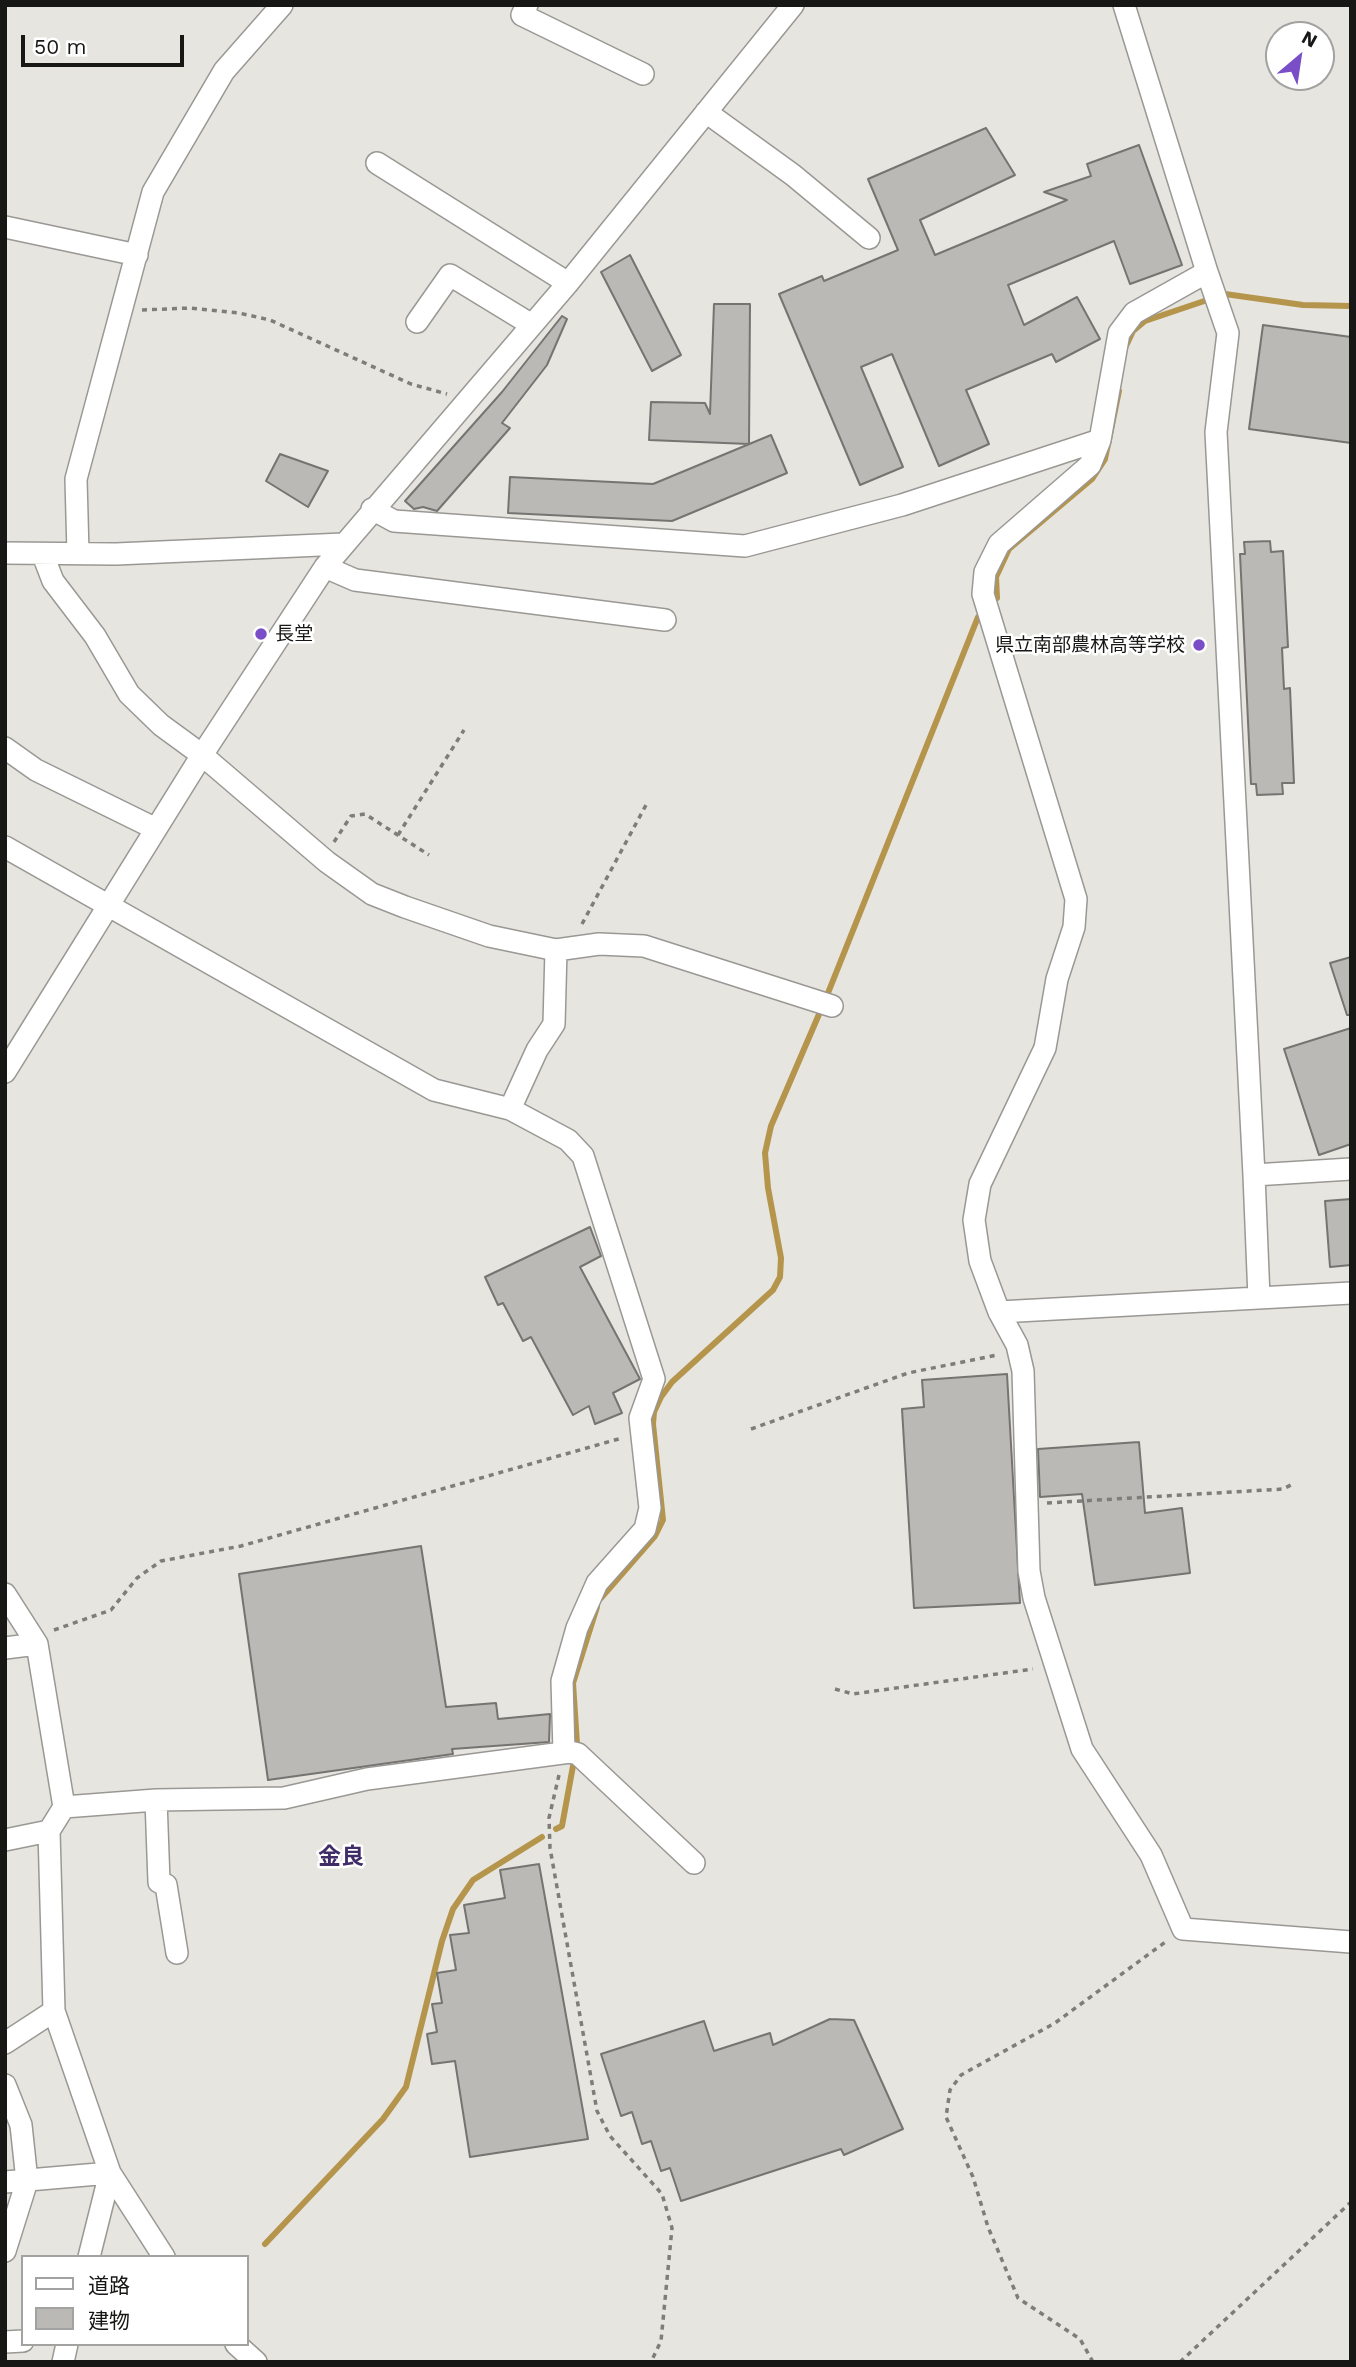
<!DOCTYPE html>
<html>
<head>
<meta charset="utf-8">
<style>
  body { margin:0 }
  #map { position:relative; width:1356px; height:2367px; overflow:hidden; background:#e7e5e0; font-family:"Work Sans","Noto Sans JP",sans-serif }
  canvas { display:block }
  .frame { position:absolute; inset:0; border:7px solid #171715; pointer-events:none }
  .legend { position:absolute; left:21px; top:2255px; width:228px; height:91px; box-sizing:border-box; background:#fff; border:2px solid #a2a2a1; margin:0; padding:9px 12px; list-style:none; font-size:21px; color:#171715 }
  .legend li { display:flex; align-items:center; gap:14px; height:35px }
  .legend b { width:35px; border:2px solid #a2a2a1 }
  .north { position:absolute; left:1265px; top:21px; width:70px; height:70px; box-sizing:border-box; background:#fff; border:2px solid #a2a2a1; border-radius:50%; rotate:29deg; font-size:19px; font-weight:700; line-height:28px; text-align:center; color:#171715 }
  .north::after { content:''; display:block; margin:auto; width:24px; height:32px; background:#7a4ec7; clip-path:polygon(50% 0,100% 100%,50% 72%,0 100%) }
  .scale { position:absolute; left:21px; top:35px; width:163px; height:32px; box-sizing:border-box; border:4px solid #171715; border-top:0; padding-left:9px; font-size:21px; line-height:24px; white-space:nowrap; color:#171715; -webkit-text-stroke:5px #fff; paint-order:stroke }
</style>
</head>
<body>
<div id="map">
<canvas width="1356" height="2367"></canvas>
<div class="frame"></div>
<ul class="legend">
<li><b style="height:9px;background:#fff"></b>道路</li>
<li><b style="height:19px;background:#bab9b5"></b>建物</li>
</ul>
<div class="north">N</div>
<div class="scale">50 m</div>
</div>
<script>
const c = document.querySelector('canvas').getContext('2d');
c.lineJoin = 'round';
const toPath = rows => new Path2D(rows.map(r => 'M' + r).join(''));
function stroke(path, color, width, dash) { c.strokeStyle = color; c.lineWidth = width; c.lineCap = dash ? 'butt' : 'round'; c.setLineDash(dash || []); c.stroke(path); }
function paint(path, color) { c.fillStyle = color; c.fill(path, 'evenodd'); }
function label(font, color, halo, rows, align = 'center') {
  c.font = font + ' "Work Sans","Noto Sans JP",sans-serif'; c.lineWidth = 5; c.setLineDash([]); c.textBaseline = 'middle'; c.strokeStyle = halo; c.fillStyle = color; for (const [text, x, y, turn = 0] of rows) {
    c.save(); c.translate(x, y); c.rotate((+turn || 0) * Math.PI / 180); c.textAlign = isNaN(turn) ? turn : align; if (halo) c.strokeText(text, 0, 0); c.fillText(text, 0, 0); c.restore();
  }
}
const stream = toPath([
  [1126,346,1133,331,1145,321,1225,294,1303,305,1351,306],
  [997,598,996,577,1009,549,1092,479,1105,459,1119,391],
  [601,1598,655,1536,663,1520,653,1424,654,1412,661,1397,672,1382,773,1290,780,1277,781,1258,768,1188,765,1153,771,1126,826,998,978,617],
  [556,1829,562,1826,577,1744,573,1683,597,1607],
  [265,2244,383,2119,406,2087,442,1941,453,1909,473,1880,542,1837]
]);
const building = toPath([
  [986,128,1015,175,920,220,935,255,1067,200,1044,192,1091,176,1087,164,1139,145,1182,265,1130,284,1114,241,1008,285,1024,325,1077,297,1100,339,1056,362,1052,354,966,390,989,444,939,466,892,354,861,367,903,467,860,485,779,294,822,276,824,281,898,250,868,179,986,128],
  [630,255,681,355,652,371,601,272,630,255],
  [714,304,750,304,749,444,649,440,651,402,705,403,710,414,714,304],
  [562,316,567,319,547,365,502,423,510,428,437,511,423,507,414,509,405,501,502,392,562,316],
  [1263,325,1351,337,1351,443,1249,429,1263,325],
  [771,435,787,473,672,521,508,513,510,477,653,484,771,435],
  [280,454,328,471,308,507,266,481,280,454],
  [1270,541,1271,552,1283,551,1288,647,1282,648,1284,689,1290,688,1294,783,1282,783,1283,794,1257,795,1256,784,1251,784,1240,554,1245,554,1244,542,1270,541],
  [1351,957,1351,1015,1347,1015,1330,963,1351,957],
  [1351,1028,1351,1144,1319,1155,1284,1049,1351,1028],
  [1351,1199,1351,1265,1330,1267,1325,1201,1351,1199],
  [590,1227,601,1256,580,1267,640,1379,613,1393,622,1413,595,1424,589,1406,573,1415,531,1337,523,1341,503,1303,498,1305,485,1277,590,1227],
  [1007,1374,1020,1603,914,1608,902,1409,924,1407,922,1380,1007,1374],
  [1139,1442,1145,1513,1182,1508,1190,1573,1095,1585,1082,1494,1040,1497,1038,1449,1139,1442],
  [421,1546,446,1707,496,1703,498,1719,550,1714,549,1742,452,1749,453,1754,268,1780,239,1574,421,1546],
  [539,1864,588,2139,470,2157,455,2061,432,2064,427,2034,437,2032,432,2004,442,2003,437,1973,456,1970,450,1935,469,1933,464,1905,505,1898,500,1870,539,1864],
  [830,2019,854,2020,903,2129,844,2155,841,2149,681,2201,670,2168,661,2171,651,2141,642,2144,632,2112,621,2116,601,2054,704,2021,714,2051,770,2033,773,2045,830,2019]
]);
const path = toPath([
  [142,310,190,308,239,313,270,320,411,384,447,394],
  [398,835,464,730],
  [334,842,351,816,365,814,429,855],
  [582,924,646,805],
  [751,1429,908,1373,997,1355],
  [1047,1503,1283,1489,1293,1484],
  [54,1630,111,1610,137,1578,161,1561,241,1546,622,1438],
  [835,1689,853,1694,1033,1669],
  [559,1775,549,1818,550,1848,597,2111,610,2136,662,2194,672,2228,661,2341,651,2362],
  [1093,2362,1080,2339,1018,2298,988,2227,973,2177,946,2117,950,2090,961,2075,1055,2023,1168,1940],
  [1180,2362,1351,2202]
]);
const minor = toPath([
  [527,5,522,15,643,74],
  [1124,5,1207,272,1134,313,1119,333,1100,440,1090,465,999,544,985,572,983,594,1076,899,1074,927,1057,979,1045,1048,980,1184,974,1220,980,1261,999,1312,1017,1345,1023,1371,1029,1571,1034,1598,1082,1749,1151,1855,1183,1929,1351,1942],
  [706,112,793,175,869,238],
  [377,163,568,283],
  [5,227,137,255],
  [1207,272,1228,333,1216,432,1254,1175],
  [417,322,450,275,532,325],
  [372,509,394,521,745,546,902,505,1100,440],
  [5,553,116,554,343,544],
  [78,553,76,479,153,192,224,71,282,5],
  [43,555,53,581,95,636,129,694,161,725,202,755,327,862,372,894,405,907,489,936,556,950,554,1024,537,1050,510,1109,568,1140,583,1156,654,1379,640,1418,650,1508,645,1529,597,1583,577,1628,562,1681,564,1752],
  [325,567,355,580,665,620],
  [5,748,36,770,156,829],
  [5,847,434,1090,510,1109],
  [556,950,599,944,644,946,832,1006],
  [5,1072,202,755,325,567,568,283,793,5],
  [1259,1298,1254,1175,1351,1169],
  [999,1312,1351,1293],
  [5,1594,37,1644,64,1807,49,1831,54,2011,110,2173,164,2257],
  [5,1648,37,1644],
  [156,1800,159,1882,166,1885,177,1953],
  [64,1807,156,1800,284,1798,367,1779,570,1752,578,1754,694,1863],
  [5,1840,49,1831],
  [5,2043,54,2011],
  [5,2085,21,2125,27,2181,5,2251],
  [5,2182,110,2173],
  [89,2257,110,2173],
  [5,2342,23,2341],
  [236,2344,256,2362],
  [63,2362,67,2344]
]);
const markers = [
  [261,634,7,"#7a4ec7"],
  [1199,645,7,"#7a4ec7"]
];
const poiNames = [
  ["長堂",275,634],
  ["県立南部農林高等学校",1185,645,"right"]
];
const quarterNames = [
  ["金良",341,1857]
];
stroke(stream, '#b5954c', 6);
paint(building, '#bab9b5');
stroke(building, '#757470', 2);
stroke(minor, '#9a9894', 24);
stroke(path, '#7e7d79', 3.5, [5, 5]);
stroke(minor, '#fff', 21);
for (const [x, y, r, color] of markers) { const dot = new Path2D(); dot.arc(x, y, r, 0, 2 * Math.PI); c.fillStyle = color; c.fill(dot); stroke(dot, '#fff', 2.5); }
label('19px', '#171715', '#fff', poiNames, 'left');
label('bold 23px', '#402c67', '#fff', quarterNames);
</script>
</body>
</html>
